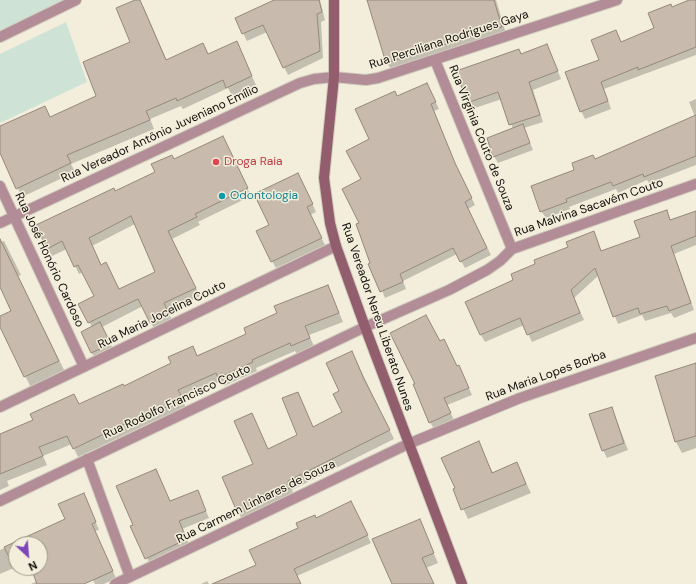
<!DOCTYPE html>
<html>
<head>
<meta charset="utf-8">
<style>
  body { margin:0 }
  #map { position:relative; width:696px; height:584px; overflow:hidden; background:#f3eedc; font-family:"DM Sans",sans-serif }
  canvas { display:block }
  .north { position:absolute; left:8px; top:536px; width:40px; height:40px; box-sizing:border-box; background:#f3eedc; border:1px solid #989487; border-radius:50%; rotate:154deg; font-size:11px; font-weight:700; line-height:16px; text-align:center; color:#0f0e08 }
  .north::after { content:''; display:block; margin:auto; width:14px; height:18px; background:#7e43b9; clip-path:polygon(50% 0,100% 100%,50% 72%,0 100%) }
</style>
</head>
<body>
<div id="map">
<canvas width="696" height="584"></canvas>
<div class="north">N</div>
</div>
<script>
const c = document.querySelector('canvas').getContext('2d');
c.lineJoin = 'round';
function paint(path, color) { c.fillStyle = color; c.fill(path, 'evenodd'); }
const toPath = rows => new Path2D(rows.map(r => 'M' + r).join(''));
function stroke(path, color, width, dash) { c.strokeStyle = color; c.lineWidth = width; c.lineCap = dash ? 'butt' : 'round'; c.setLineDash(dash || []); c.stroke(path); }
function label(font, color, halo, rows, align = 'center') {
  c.font = font + ' "DM Sans",sans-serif'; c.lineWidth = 3; c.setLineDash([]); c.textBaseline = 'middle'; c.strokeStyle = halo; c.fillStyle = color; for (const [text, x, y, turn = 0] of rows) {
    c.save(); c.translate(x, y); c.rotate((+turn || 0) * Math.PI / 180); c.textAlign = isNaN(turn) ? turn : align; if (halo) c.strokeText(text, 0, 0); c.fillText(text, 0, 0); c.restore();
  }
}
const green = toPath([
  [0,0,65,0,0,31],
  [66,22,87,82,0,123,0,54]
]);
const shadow = toPath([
  [138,0,139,0,144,8,167,61,208,55,236,42,256,85,232,96,228,88,183,109,181,106,150,119,154,129,71,164,75,172,22,197,0,151,0,128,50,118,98,97,132,43],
  [276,0,320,0,325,20,321,22,323,58,288,75,267,32,247,41,236,19],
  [368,0,496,0,507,37,393,72,387,63],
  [692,0,696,0,696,55,604,89,611,109,585,119,581,111,601,61,615,31,621,42,655,28,672,8],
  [547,45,561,79,533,90,543,122,524,128,533,150,498,163,494,156,513,129,502,99,472,109,468,102,521,55],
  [427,84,439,109,434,111,458,171,475,205,468,209,491,255,465,268,457,254,403,281,406,289,385,298,372,264,361,224,362,180,370,139,397,97],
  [696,99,696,165,649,183,647,180,618,193,616,189,569,207,570,209,546,218,541,211,576,171,695,117,689,102],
  [227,145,251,196,198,222,200,225,172,239,200,296,168,312,173,322,155,331,143,306,102,327,114,351,96,360,92,353,92,327,80,304,95,297,83,272,79,274,67,249,52,256,48,248,115,192,157,173,174,160],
  [135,224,157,272,119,290,110,271,102,266,92,246],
  [302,181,316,212,310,215,325,245,276,268,272,261,270,226],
  [666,211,671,221,696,212,696,245,674,254,694,310,674,318,671,313,645,321,642,315,618,324,599,275,574,298,584,320,532,342,524,325,485,342,481,335,515,280,536,264,569,248,593,233,602,252,641,238],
  [4,241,21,275,18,276,66,374,32,390,0,324,0,318,13,312,0,285,0,242],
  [328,286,343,322,309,335,314,346,297,354,295,351,256,368,257,371,224,386,221,381,182,399,186,408,157,422,156,420,78,457,72,444,43,456,47,465,7,481,9,486,0,490,0,441,79,405,248,334,278,313],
  [439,343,457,367,459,366,472,395,447,405,454,420,434,429,430,422],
  [352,352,394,439,292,490,294,497,244,522,239,514,254,465,268,450,298,435,297,393,313,428,343,413,340,392],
  [696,365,696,448,682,453,676,442,656,377],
  [612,408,628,450,607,458,603,450],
  [478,442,493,473,517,464,531,493,468,519,454,489],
  [156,470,170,502,197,491,209,518,182,529,190,546,150,565,134,526],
  [87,501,99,530,95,531,116,578,104,584,95,584,93,580],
  [355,509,371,543,297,576,301,584,215,584,258,566,299,529,316,519],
  [419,520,438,563,426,568,434,584,393,584],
  [40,532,66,584,31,584,37,581,32,568,40,568,40,544,16,544,16,567,0,574,0,550],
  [207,581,209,584,201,584]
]);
const building = toPath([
  [135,0,140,0,166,60,203,43,208,54,237,41,252,76,226,88,223,80,177,101,176,98,146,111,150,120,67,155,71,163,16,189,0,153,0,126,45,106,50,117,96,96,83,62,130,42,116,8,135,0],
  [274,0,319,0,322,12,317,14,320,51,283,68,263,25,242,34,235,18,274,0],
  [367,0,494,0,502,27,386,63,367,0],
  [689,0,696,0,696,47,638,70,638,67,601,82,608,101,580,112,565,72,599,60,591,40,616,30,621,42,654,28,648,13,671,4,672,7,689,0],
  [547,44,558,71,529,82,540,115,509,125,498,92,467,103,456,71,519,49,521,54,547,44],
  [427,83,436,102,431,104,455,163,472,198,465,202,487,248,460,262,453,248,400,274,403,282,380,292,368,264,370,263,356,224,359,223,342,189,361,179,346,151,369,139,355,109,395,91,397,96,427,83],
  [696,115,696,156,644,177,643,174,613,186,611,182,566,199,567,202,540,212,531,186,574,170,572,163,593,155,595,159,696,115],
  [523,124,530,143,493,157,487,138,523,124],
  [223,136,248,188,195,214,197,217,168,231,196,288,164,303,169,314,150,323,138,299,88,323,78,304,94,296,78,265,74,267,62,241,47,249,36,225,114,188,115,191,155,172,151,164,172,155,174,159,223,136],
  [131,216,155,272,119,289,106,262,101,265,89,238,131,216],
  [298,173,313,204,307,207,322,238,271,262,256,231,269,225,254,194,298,173],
  [667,210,670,220,696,211,696,236,671,246,691,303,669,311,667,306,640,314,638,308,613,317,595,268,571,290,580,313,527,335,520,318,480,335,465,302,513,280,511,274,535,264,534,260,568,247,566,242,594,231,601,251,640,237,634,221,667,210],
  [0,239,59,361,24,377,0,327,0,316,11,311,0,287,0,239],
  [328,285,339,313,305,326,310,338,291,346,290,343,252,360,253,362,218,378,216,373,178,390,183,399,152,414,150,412,73,449,67,436,39,447,43,456,0,474,0,434,33,420,30,414,74,394,79,404,123,384,124,386,171,363,168,357,193,346,197,356,246,334,244,328,277,313,274,306,328,285],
  [426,315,440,341,444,339,457,366,459,365,469,388,444,398,451,413,429,423,413,384,415,384,390,333,426,315],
  [100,322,111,344,91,353,81,332,100,322],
  [352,351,364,379,390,430,288,481,290,488,257,500,258,505,238,514,222,477,253,464,234,421,252,413,268,449,297,435,282,398,298,392,313,427,342,412,333,394,339,391,326,363,352,351],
  [696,363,696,436,675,442,655,376,696,363],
  [612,407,624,443,602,451,589,414,612,407],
  [479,441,492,473,517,462,526,484,461,510,453,489,455,488,441,458,479,441],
  [156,469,170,501,198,490,206,511,179,521,187,539,145,559,130,526,133,525,116,486,156,469],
  [84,493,96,522,92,524,113,571,84,584,37,584,31,568,40,568,40,544,16,544,16,559,11,561,4,547,65,519,58,504,84,493],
  [351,501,368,535,294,569,301,584,212,584,256,565,249,550,298,528,296,523,315,515,316,518,351,501],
  [420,519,434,553,422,558,434,584,392,584,372,539,420,519]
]);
const minor = toPath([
  [0,37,76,0],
  [435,60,512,249],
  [0,186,84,367],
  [0,223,300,83,314,79,334,77,366,80,378,78,617,0],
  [0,407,336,246],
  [87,459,130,577],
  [0,501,365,327,449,290,487,270,500,261,512,249,696,184],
  [115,584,408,444,520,398,696,338]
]);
const secondary = toPath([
  [334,0,334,77,324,178,330,223,336,246,365,327,462,584]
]);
const markers = [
  [216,162,4,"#e0444e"],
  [222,196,4,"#0f9aa8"]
];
const streetNames = [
  ["Rua Perciliana Rodrigues Gaya",449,40,-18],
  ["Rua Vereador Antônio Juveniano Emílio",160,134,-25],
  ["Rua Virgínia Couto de Souza",481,138,68],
  ["Rua Malvina Sacavém Couto",589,208,-19],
  ["Rua José Honório Cardoso",49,260,65],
  ["Rua Maria Jocelina Couto",162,315,-26],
  ["Rua Vereador Nereu Liberato Nunes",377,317,71],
  ["Rua Maria Lopes Borba",546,376,-20],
  ["Rua Rodolfo Francisco Couto",177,402,-25],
  ["Rua Carmem Linhares de Souza",256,502,-26]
];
const healthNames = [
  ["Droga Raia",224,162]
];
const cultureNames = [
  ["Odontologia",230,196]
];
paint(green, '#cee3d6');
paint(shadow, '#0003');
paint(building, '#c8bbad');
stroke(building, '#95887b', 1);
stroke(minor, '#cfcaba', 12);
stroke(secondary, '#cfcaba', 12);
stroke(minor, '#b28d97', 10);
stroke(secondary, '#925e6e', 10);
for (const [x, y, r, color] of markers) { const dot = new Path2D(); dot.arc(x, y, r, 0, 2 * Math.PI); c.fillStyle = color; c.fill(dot); stroke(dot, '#f3eedc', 1.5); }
label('12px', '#0f0e08', '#f3eedc', streetNames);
label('12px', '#be3a42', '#f3eedc', healthNames, 'left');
label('12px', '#0d838f', '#f3eedc', cultureNames, 'left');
</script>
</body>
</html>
